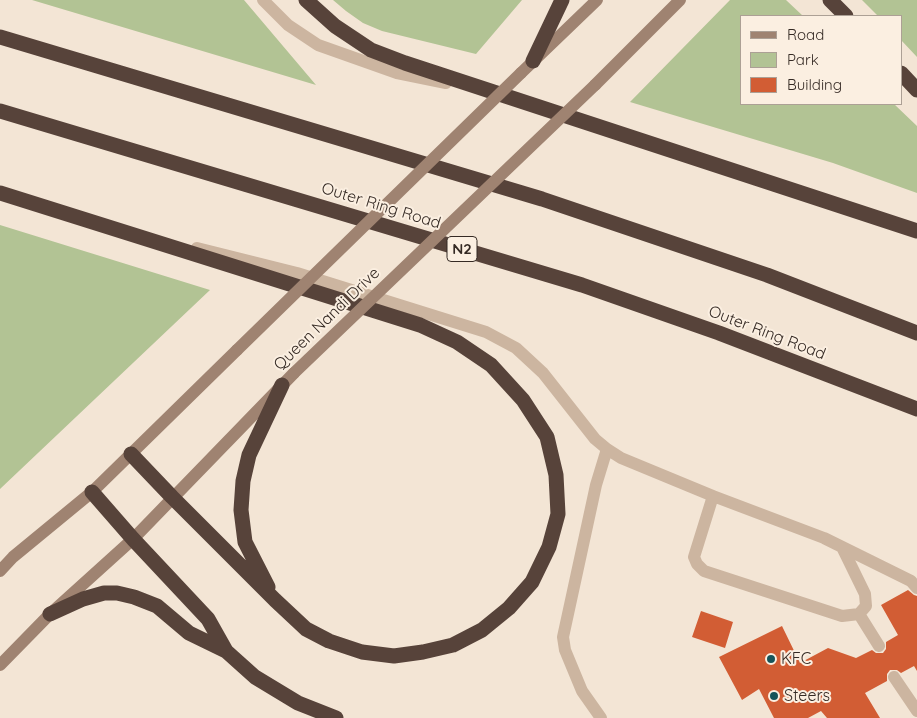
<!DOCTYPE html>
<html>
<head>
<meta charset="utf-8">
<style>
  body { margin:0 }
  #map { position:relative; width:917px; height:718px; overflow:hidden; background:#f3e5d5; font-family:Quicksand,sans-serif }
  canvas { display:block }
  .legend { position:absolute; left:740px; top:15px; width:162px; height:90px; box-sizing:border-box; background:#fbefe1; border:1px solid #aca095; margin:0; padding:6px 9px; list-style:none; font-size:15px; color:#352a24 }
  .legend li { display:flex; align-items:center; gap:10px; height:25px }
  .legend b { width:25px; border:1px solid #aca095 }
</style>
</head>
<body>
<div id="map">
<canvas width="917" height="718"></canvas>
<ul class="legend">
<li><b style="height:6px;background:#9f8371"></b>Road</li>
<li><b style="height:14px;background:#b2c394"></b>Park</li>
<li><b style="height:14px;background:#d25d34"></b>Building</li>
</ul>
</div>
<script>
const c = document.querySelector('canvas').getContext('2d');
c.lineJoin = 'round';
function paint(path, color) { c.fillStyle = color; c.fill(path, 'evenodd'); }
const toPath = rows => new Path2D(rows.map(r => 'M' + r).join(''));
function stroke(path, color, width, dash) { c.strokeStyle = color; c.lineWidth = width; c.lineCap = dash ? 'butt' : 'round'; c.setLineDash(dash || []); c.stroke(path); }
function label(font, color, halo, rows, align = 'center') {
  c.font = font + ' Quicksand,sans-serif'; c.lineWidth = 4; c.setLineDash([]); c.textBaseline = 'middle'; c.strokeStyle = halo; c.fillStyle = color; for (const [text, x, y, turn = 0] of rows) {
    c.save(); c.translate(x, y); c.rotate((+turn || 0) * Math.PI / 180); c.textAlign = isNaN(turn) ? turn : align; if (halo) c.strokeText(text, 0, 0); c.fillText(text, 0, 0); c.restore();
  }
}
const green = toPath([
  [32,0,244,0,316,85],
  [333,0,522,0,476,54,382,31,363,23,346,11],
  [730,0,786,0,803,16,741,16,741,104,894,104,917,126,917,193,833,163,630,102],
  [862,0,917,0,917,57,901,40,901,16,878,16],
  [0,225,210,290,0,489]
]);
const building = toPath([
  [908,590,914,595,917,596,917,671,914,666,901,673,897,670,890,670,887,674,887,681,865,693,880,718,827,718,821,711,808,718,774,718,759,689,742,700,719,657,782,626,800,663,828,648,856,658,872,650,876,653,883,653,886,649,886,642,898,635,881,605],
  [701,611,733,622,725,648,692,637]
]);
const service = toPath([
  [263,0,288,25,318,45,397,73,446,83],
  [197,248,297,273,486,332,516,348,543,373,595,439,607,449,621,458,713,496,824,538,911,581,917,588],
  [713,496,694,557,697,564,704,571,842,616,859,614,866,606,865,594,842,547],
  [859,614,879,646],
  [894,677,917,711],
  [601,718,582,691,565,650,563,637,596,485,607,449]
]);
const secondary = toPath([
  [521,73,597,0],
  [595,85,680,0],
  [0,571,13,557,92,492,237,350],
  [0,665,50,614,133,539,294,373]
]);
const motorway = toPath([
  [306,0,335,26,371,50,405,63,917,231],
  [830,0,846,16],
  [0,37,542,199,767,275,917,333],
  [533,61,562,0],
  [901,73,917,90],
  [0,111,582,285,719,333,917,409],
  [0,193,420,325,457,342,491,365,523,400,547,437,556,475,558,514,549,547,532,582,509,608,482,630,453,645,423,652,394,656,362,652,329,641,306,629,275,600,172,497,131,454],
  [92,492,133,539,208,619,226,651],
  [268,587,245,542,241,510,243,481,249,455,282,385],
  [50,614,83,599,104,593,117,593,134,597,157,606,189,633,226,651,255,677,298,703,336,718]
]);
const secondaryBridge = toPath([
  [237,350,521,73],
  [294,373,595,85]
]);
const markers = [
  [771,659,5,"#16545a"],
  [774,696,5,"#16545a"]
];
const shields = [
  [462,249,30]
];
const shieldNames = [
  ["N2",462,249]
];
const streetNames = [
  ["Outer Ring Road",381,206,17],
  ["Queen Nandi Drive",327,319,-44],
  ["Outer Ring Road",767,333,21]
];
const poiNames = [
  ["KFC",781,659],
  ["Steers",784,696]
];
paint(green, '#b2c394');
paint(building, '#d25d34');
stroke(service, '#ccb5a0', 12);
stroke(secondary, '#9f8371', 12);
stroke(motorway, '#57433a', 15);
stroke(secondaryBridge, '#9f8371', 12);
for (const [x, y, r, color] of markers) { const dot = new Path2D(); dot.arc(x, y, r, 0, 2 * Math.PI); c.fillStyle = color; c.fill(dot); stroke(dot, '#fbefe1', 2); }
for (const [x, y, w] of shields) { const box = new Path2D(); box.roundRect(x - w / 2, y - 12.5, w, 25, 4); c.fillStyle = '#fbefe1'; c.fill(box); stroke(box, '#352a24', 1); }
label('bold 15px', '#352a24', null, shieldNames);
label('16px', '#352a24', '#fbefe1', streetNames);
label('16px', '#352a24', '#fbefe1', poiNames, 'left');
</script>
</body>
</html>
